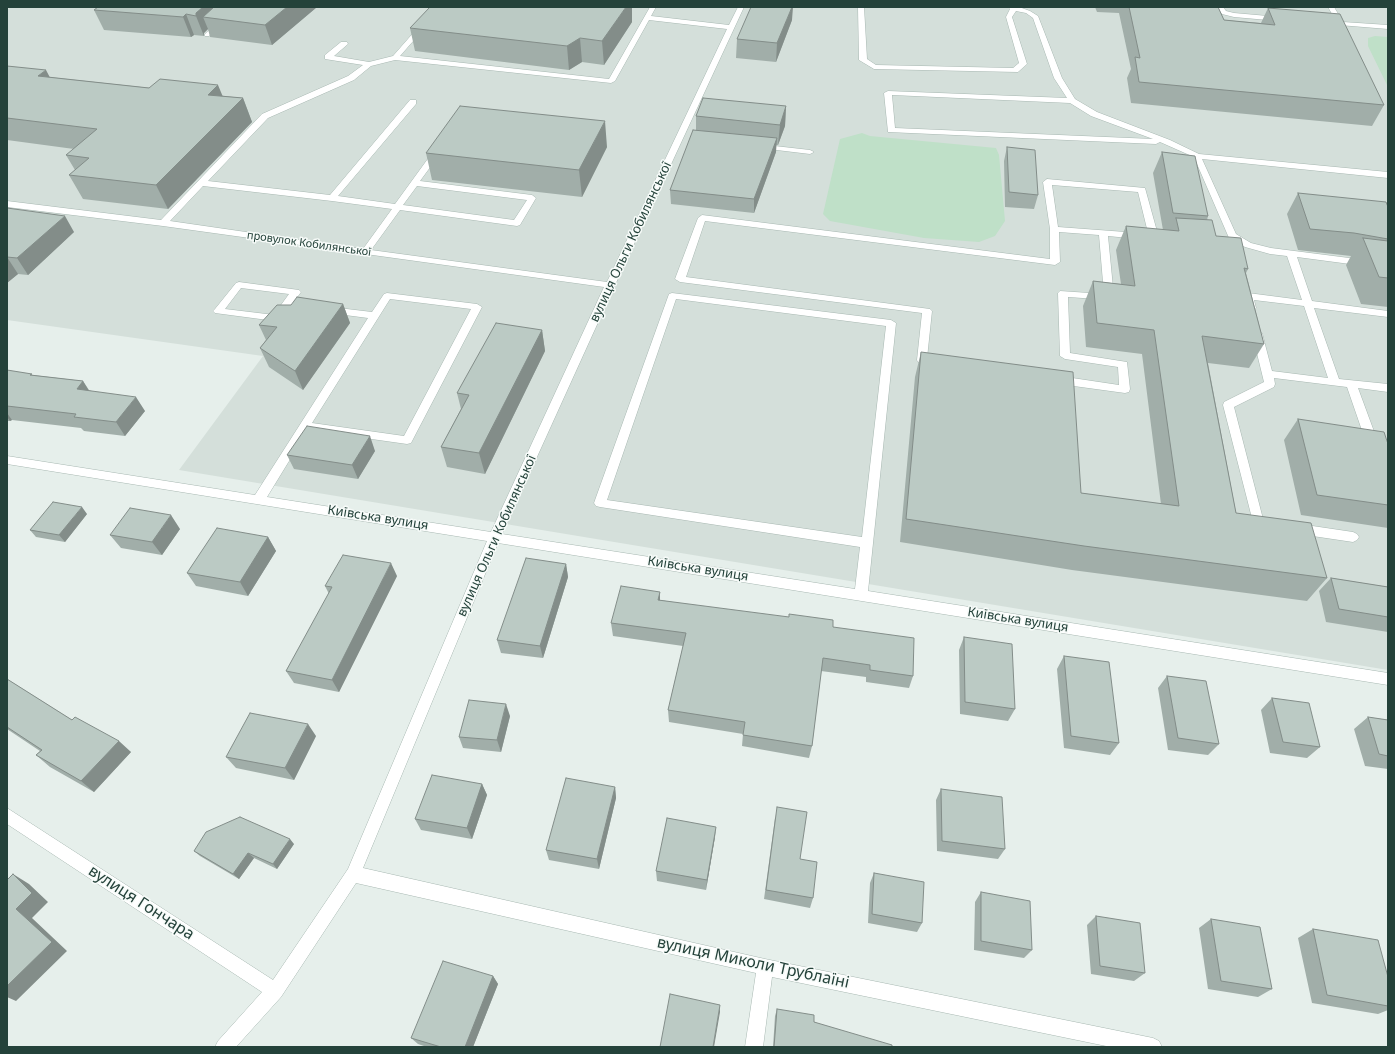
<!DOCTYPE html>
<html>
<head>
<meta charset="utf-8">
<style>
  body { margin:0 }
  #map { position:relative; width:1395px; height:1054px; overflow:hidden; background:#e6efeb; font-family:"Noto Sans",sans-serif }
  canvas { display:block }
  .frame { position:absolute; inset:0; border:8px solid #24423a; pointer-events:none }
</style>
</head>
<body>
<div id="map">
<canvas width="1395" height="1054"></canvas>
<div class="frame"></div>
</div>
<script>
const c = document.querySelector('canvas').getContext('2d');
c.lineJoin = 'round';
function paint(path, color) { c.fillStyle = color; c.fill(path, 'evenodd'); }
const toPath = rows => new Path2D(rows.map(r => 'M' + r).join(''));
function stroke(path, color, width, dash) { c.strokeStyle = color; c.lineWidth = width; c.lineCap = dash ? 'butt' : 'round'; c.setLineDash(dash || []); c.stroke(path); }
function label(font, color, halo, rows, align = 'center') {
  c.font = font + ' "Noto Sans",sans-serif'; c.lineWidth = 3; c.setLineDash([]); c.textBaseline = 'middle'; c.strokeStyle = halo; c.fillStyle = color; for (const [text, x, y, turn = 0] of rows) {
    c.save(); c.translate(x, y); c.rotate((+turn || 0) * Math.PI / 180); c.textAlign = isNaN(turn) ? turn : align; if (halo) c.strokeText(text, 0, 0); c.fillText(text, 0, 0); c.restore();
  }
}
const built = toPath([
  [12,7,1388,7,1388,670,179,470,263,356,7,320,7,9]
]);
const green = toPath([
  [1375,36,1388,37,1388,87,1368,46,1368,38],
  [862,133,870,136,996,148,999,155,1005,221,995,236,979,242,924,238,830,221,823,214,840,139]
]);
const minor = toPath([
  [234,7,241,7,209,36,205,36,205,34,234,7],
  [436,7,443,7,400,56,609,79,650,7,656,7,651,16,729,25,738,7,744,7,615,285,502,534,855,589,860,547,600,507,596,506,594,503,669,294,672,293,891,320,896,323,868,591,1388,673,1388,685,498,543,363,868,765,959,1153,1038,1159,1041,1162,1047,1111,1047,772,977,763,1047,745,1047,756,973,356,883,281,997,236,1047,215,1047,218,1041,262,992,7,824,7,808,273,980,348,869,487,541,7,464,7,456,255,495,368,318,330,313,327,312,325,310,327,308,330,307,372,312,384,294,387,293,477,304,482,307,411,443,407,444,308,430,267,497,491,532,604,287,163,226,7,207,7,201,161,220,262,114,348,76,363,65,325,59,325,55,341,42,347,42,348,44,334,56,369,62,393,56,436,7],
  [649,20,727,29,607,282,371,250,400,210,517,226,520,225,536,198,532,195,420,181,442,151,438,149,435,149,395,204,338,196,416,104,416,100,410,100,330,195,208,181,268,118,354,80,371,66,395,60,611,83,615,81,649,20],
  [203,186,332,201,392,209,363,249,170,221,203,186],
  [417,186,527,200,514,220,403,205,417,186],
  [390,299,471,309,404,436,312,423,390,299],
  [676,299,886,326,862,537,607,500,676,299],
  [858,7,864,7,867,59,876,65,1013,68,1019,63,1006,17,1010,9,1008,7,1019,7,1030,11,1038,16,1062,78,1075,99,1097,112,1170,140,1199,154,1388,172,1388,178,1202,159,1236,234,1251,243,1271,248,1388,263,1388,269,1297,257,1312,301,1388,311,1388,317,1314,308,1339,379,1388,384,1388,392,1358,388,1379,445,1377,448,1369,448,1367,445,1347,387,1274,378,1275,384,1274,387,1234,407,1263,519,1269,521,1271,524,1269,527,1265,529,1254,526,1223,405,1224,402,1264,382,1252,333,1257,330,1262,333,1272,371,1328,378,1304,306,1254,300,1256,308,1254,310,1248,310,1246,308,1243,296,1248,293,1302,300,1287,256,1270,254,1245,247,1229,238,1194,157,1160,142,1156,144,888,132,884,93,888,91,1067,98,1054,78,1033,18,1026,13,1016,11,1012,17,1027,64,1018,72,874,69,859,60,858,7],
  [892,95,1070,103,1091,116,1153,139,895,128,892,95],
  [1216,7,1223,7,1226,11,1234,13,1279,17,1282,19,1279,21,1234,17,1222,14,1216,7],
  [1328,7,1334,7,1343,22,1388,25,1388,29,1327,24,1327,22,1336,21,1328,7],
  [757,144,810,150,814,152,810,154,760,148,757,148,757,144],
  [1047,179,1145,188,1158,235,1164,236,1166,238,1161,241,1151,239,1149,237,1138,192,1052,185,1058,227,1139,233,1144,236,1139,239,1108,236,1114,298,1112,300,1068,297,1070,353,1127,362,1130,389,1129,392,1125,393,1059,384,1055,383,1054,380,1055,377,1059,376,1119,385,1118,367,1065,359,1060,356,1058,293,1060,291,1104,294,1099,235,1059,232,1060,262,1055,265,705,221,686,277,930,309,932,311,927,358,934,360,935,362,930,365,918,362,917,360,922,313,680,282,675,279,698,218,702,215,1050,259,1050,229,1043,182,1047,179],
  [239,282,299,290,301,292,293,303,307,305,309,307,304,310,283,307,281,305,289,294,241,288,225,309,283,316,288,319,286,321,283,322,215,313,213,311,215,309,236,283,239,282],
  [1299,524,1353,532,1357,534,1359,537,1357,540,1353,542,1299,534,1295,532,1293,529,1295,526,1299,524]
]);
const wall = toPath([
  [98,7,317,7,272,45,210,37,208,29,204,33,204,36,194,35,191,37,104,30,94,10],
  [1095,7,1218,7,1224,20,1261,23,1268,8,1384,105,1372,126,1131,103,1127,78,1131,69,1119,13,1097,12],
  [792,20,776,62,736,58,737,39],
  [632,22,604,65,582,62,569,70,415,51,410,28],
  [7,66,49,77,243,98,252,122,168,209,83,199,69,175,75,170,66,155,74,149,7,140],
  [786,106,785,126,778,145,776,145,776,152,754,213,671,204,670,190,696,130,696,116],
  [607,147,582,197,432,180,426,153],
  [1007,147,1038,195,1034,209,1005,207,1004,161],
  [1162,152,1208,216,1207,220,1216,236,1248,269,1246,273,1264,344,1249,368,1208,363,1236,513,1327,578,1307,601,1072,570,900,542,915,377,921,352,1081,493,1161,504,1142,354,1086,347,1083,306,1093,281,1121,284,1116,250,1126,226,1163,230,1153,173],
  [1298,193,1388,207,1388,307,1361,304,1346,265,1351,256,1298,250,1287,214],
  [7,208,74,232,28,275,18,274,7,283],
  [343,304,350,323,303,390,269,367,260,348,266,340,259,325,291,305],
  [542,330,545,351,485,474,447,467,441,447,461,409,457,393],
  [7,370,33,375,83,381,89,390,145,411,125,436,84,431,81,428,12,420,10,421,7,421],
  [1298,419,1388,444,1388,528,1301,515,1284,440],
  [375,451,358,479,294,469,287,455],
  [87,514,65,542,36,537,30,530],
  [180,529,162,555,121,548,110,535],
  [268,537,276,551,248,596,196,586,187,573],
  [566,564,568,577,543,658,501,653,497,640],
  [397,576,339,692,294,683,286,671,329,594,325,586],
  [1331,578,1388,587,1388,632,1326,622,1319,591],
  [660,592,660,600,833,627,913,676,909,688,866,682,866,677,821,671,812,746,809,758,742,746,743,734,669,722,668,710,683,646,613,636,611,623],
  [964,637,1015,709,1008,721,960,714,959,650],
  [1064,656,1119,743,1110,755,1064,748,1057,669],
  [1167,676,1219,744,1208,755,1168,750,1158,688],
  [7,679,72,720,131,752,94,792,50,767,36,755,40,751,7,729],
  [1272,698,1320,747,1307,758,1270,753,1261,710],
  [510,716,501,752,463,748,459,737],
  [1368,717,1388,720,1388,769,1365,766,1354,729],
  [316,736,294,780,236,768,226,757],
  [482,784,487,795,472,839,421,830,415,819],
  [615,787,616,798,599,869,549,860,546,850],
  [941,789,1005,849,998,859,937,851,936,800],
  [775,818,800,859,813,898,810,908,764,899],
  [715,837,706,890,657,881,656,871],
  [294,844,277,869,254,858,239,879,200,856,194,851],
  [874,873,922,923,917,932,868,923,870,883],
  [981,892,1032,950,1024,958,974,950,975,902],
  [1096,916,1145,973,1134,981,1091,974,1087,925],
  [1211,919,1272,989,1258,997,1208,989,1199,928],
  [1313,929,1388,977,1388,1010,1378,1014,1312,1003,1298,938],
  [493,976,498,984,473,1047,427,1047,418,1044,411,1038],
  [777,1009,814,1022,892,1047,773,1047,775,1016]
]);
const shadedWall = toPath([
  [203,7,232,7,203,17,208,29,204,33,204,36,196,16,196,13],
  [287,7,317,7,272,45,265,25],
  [626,7,632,7,632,22,604,65,602,41],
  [792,7,793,7,792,20,776,62,777,43],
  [186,14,194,35,191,37,183,17],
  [580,38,582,62,569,70,567,46],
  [46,70,58,93,38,76],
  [218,85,228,109,208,95],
  [243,98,252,122,168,209,156,185],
  [786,106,785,126,778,145,780,125],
  [605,121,607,147,582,197,579,170],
  [777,138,776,152,754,213,754,199],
  [65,216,74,232,28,275,17,258],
  [7,257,18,274,7,283],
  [343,304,350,323,303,390,295,371],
  [542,330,545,351,485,474,479,453],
  [83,381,92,396,77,389],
  [136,397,145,411,125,436,116,422],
  [7,413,12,420,10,421,7,417],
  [370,436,375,451,358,479,352,465],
  [82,507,87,514,65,542,59,535],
  [171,515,180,529,162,555,152,542],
  [268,537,276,551,248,596,240,582],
  [391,563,397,576,339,692,332,680],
  [566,564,568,577,543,658,540,646],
  [660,592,660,605,658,600],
  [506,704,510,716,501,752,497,740],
  [308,724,316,736,294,780,285,768],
  [119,741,131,752,94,792,81,781],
  [482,784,487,795,472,839,467,828],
  [615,787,616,798,599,869,597,859],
  [716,827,715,837,706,890,707,880],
  [290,839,294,844,277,869,273,864],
  [248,853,254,858,239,879,233,874],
  [13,874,29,884,48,902,32,918,67,951,16,1001,7,997,7,986,16,909],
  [493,976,498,984,473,1047,465,1047],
  [720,1005,720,1012,714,1047,713,1047]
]);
const building = toPath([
  [98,7,203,7,196,13,196,16,186,14,183,17,94,10,98,7],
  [214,7,287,7,265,25,203,17,214,7],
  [430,7,626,7,602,41,580,38,567,46,410,28,430,7],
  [751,7,792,7,777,43,737,39,751,7],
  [1129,7,1218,7,1224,20,1275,25,1268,8,1340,14,1384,105,1139,82,1135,57,1140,58,1129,7],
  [7,66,46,70,38,76,149,88,160,79,218,85,208,95,243,98,156,185,69,175,89,158,66,155,97,129,7,118,7,66],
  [703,98,786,106,780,125,696,116,703,98],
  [460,106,605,121,579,170,426,153,460,106],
  [693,130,777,138,754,199,670,190,693,130],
  [1007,147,1035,150,1038,195,1009,192,1007,147],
  [1162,152,1195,156,1208,216,1173,213,1162,152],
  [1298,193,1386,202,1388,207,1388,239,1354,233,1310,229,1298,193],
  [7,208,65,216,17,258,7,257,7,208],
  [1176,218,1212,220,1216,236,1241,238,1248,269,1244,268,1264,344,1202,336,1236,513,1311,523,1327,578,1084,546,906,519,921,352,1073,372,1081,493,1179,506,1154,330,1097,323,1093,281,1135,286,1126,226,1179,231,1176,218],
  [1363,238,1388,241,1388,278,1379,277,1363,238],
  [297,297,343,304,295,371,260,348,277,327,259,325,277,305,291,305,297,297],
  [496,323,542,330,479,453,441,447,469,395,457,393,496,323],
  [7,370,32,374,30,375,83,381,77,389,136,397,116,422,74,417,76,414,7,406,7,370],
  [1298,419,1384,432,1388,444,1388,505,1317,495,1298,419],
  [307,426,370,436,352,465,287,455,307,426],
  [53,502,82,507,59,535,30,530,53,502],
  [130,508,171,515,152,542,110,535,130,508],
  [217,528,268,537,240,582,187,573,217,528],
  [343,555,391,563,332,680,286,671,332,587,325,586,343,555],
  [526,558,566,564,540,646,497,640,526,558],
  [1331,578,1388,587,1388,617,1339,609,1331,578],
  [621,586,660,592,658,600,789,617,789,614,833,620,833,627,914,638,913,676,870,670,870,665,823,658,812,746,743,735,745,722,668,710,686,633,611,623,621,586],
  [964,637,1012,644,1015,709,965,702,964,637],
  [1064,656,1109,662,1119,743,1071,736,1064,656],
  [1167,676,1206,681,1219,744,1178,738,1167,676],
  [7,679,72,720,75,717,119,741,81,781,36,755,42,750,7,727,7,679],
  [1272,698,1309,703,1320,747,1283,742,1272,698],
  [469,700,506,704,497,740,459,737,469,700],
  [250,713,308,724,285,768,226,757,250,713],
  [1368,717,1388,720,1388,756,1379,754,1368,717],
  [432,775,482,784,467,828,415,819,432,775],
  [566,778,615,787,597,859,546,850,566,778],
  [941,789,1002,797,1005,849,942,841,941,789],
  [777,807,807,812,800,859,817,862,813,898,766,890,777,807],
  [240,817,290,839,273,864,248,853,233,874,194,851,206,832,240,817],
  [667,818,716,827,707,880,656,871,667,818],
  [874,873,924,882,922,923,872,914,874,873],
  [13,874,32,893,16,909,52,942,7,986,7,880,13,874],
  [981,892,1030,901,1032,950,981,941,981,892],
  [1096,916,1140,923,1145,973,1100,966,1096,916],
  [1211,919,1260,927,1272,989,1221,981,1211,919],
  [1313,929,1378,940,1388,977,1388,1006,1327,995,1313,929],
  [443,961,493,976,465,1047,441,1047,411,1038,443,961],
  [670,994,720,1005,713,1047,660,1047,670,994],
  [777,1009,814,1015,814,1022,892,1045,892,1047,774,1047,777,1009]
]);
const farStreetnames = [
  ["провулок Кобилянської",309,244,8]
];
const streetNames = [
  ["вулиця Ольги Кобилянської",631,242,-65],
  ["Київська вулиця",378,518,9],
  ["вулиця Ольги Кобилянської",497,536,-66],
  ["Київська вулиця",698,569,9],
  ["Київська вулиця",1018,620,9]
];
const nearStreetnames = [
  ["вулиця Гончара",141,903,33],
  ["вулиця Миколи Трублаїні",753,963,12]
];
paint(built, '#d4dfda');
paint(green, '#bfe0c8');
stroke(minor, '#a8b8b2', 1);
paint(minor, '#fff');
paint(wall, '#a1aea9');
paint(shadedWall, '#838d89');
paint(building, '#bbcac4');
stroke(building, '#838d89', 1);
label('11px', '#24423a', '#f7fbf9', farStreetnames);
label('13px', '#24423a', '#f7fbf9', streetNames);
label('16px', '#24423a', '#f7fbf9', nearStreetnames);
</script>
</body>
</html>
